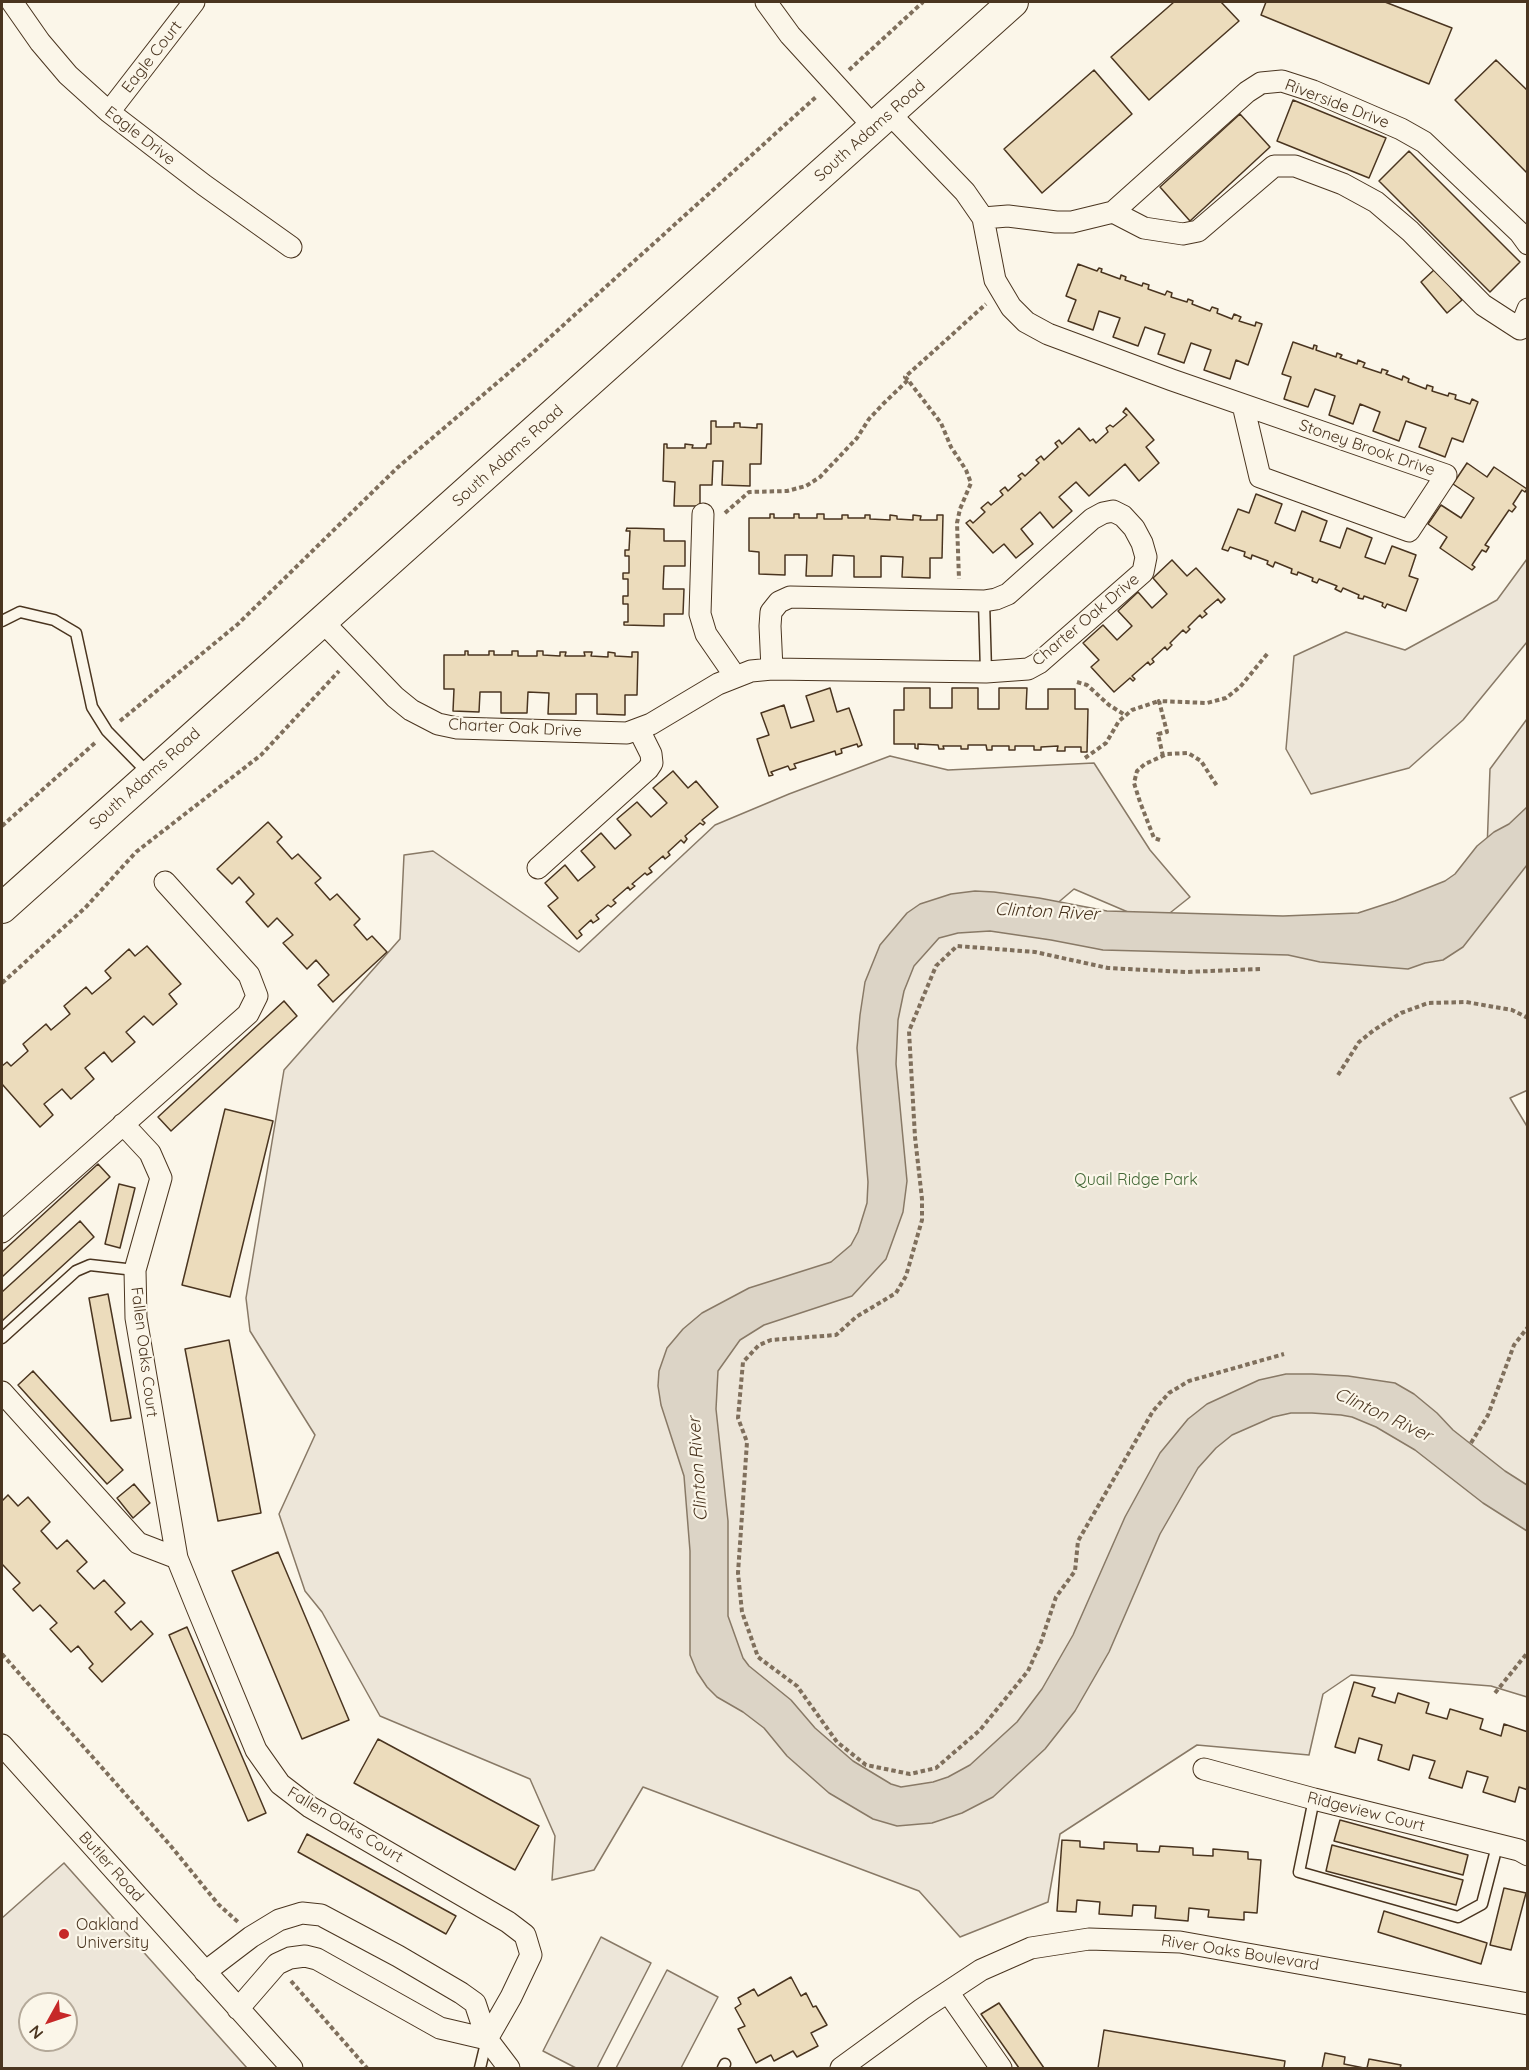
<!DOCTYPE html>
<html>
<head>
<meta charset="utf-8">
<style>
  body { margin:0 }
  #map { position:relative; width:1529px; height:2070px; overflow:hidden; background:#fbf6e9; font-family:Quicksand,sans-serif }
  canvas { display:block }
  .frame { position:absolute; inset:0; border:3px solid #4a3520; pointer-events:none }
  .north { position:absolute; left:18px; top:1992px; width:60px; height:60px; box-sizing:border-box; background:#fbf6e9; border:2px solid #b4a999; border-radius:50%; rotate:230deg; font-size:16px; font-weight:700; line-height:24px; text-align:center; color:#4a3520 }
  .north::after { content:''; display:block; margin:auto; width:21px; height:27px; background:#c62828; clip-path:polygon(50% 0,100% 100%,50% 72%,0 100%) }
</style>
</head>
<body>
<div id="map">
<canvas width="1529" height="2070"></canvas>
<div class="frame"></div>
<div class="north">N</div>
</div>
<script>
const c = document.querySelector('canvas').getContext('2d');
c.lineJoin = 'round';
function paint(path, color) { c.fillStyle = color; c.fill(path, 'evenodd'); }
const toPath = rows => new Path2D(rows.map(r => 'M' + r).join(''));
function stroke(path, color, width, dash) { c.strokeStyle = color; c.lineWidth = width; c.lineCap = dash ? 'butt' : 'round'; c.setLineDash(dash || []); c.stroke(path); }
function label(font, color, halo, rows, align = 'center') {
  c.font = font + ' Quicksand,sans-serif'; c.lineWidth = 4.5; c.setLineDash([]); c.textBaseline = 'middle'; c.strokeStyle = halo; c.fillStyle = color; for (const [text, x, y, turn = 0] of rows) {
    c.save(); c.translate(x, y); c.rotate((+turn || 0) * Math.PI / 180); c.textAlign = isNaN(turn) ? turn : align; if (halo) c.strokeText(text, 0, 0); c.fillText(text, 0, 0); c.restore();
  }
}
const green = toPath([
  [1527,559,1527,642,1463,720,1409,768,1311,794,1286,749,1294,656,1346,632,1405,650,1497,600,1527,559],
  [1527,719,1528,1090,1510,1098,1528,1128,1527,1697,1491,1686,1351,1675,1323,1694,1309,1755,1197,1745,1060,1834,1048,1902,960,1937,919,1891,643,1787,594,1870,552,1880,555,1836,530,1779,380,1716,322,1612,305,1591,279,1514,315,1435,250,1331,246,1298,284,1070,400,939,404,855,433,851,579,952,715,825,789,794,890,756,948,770,1094,763,1150,850,1190,897,1156,924,1074,889,1047,912,1067,942,1485,903,1490,769,1527,719],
  [64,1863,247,2068,2,2068,2,1918,64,1863],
  [30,2004,66,2004,66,2040,30,2040,30,2004],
  [601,1937,651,1963,597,2068,576,2068,543,2051,601,1937],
  [667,1970,718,1997,681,2068,616,2068,667,1970]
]);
const water = toPath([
  [1527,807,1527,865,1463,947,1443,960,1425,963,1408,969,1320,962,1288,955,1103,950,1051,940,990,931,958,933,939,938,914,966,904,991,898,1020,896,1064,907,1181,903,1212,886,1259,852,1296,764,1325,740,1340,718,1371,716,1409,728,1521,728,1616,743,1658,749,1666,791,1700,815,1728,853,1761,891,1784,901,1787,933,1782,948,1777,970,1765,1017,1722,1042,1689,1073,1635,1125,1517,1160,1453,1188,1419,1207,1404,1259,1380,1286,1374,1312,1374,1348,1376,1395,1383,1414,1394,1437,1413,1453,1430,1505,1471,1527,1485,1527,1531,1483,1503,1415,1450,1376,1427,1352,1417,1341,1415,1312,1413,1291,1413,1273,1417,1232,1435,1216,1448,1198,1468,1160,1534,1109,1652,1075,1711,1045,1749,993,1797,962,1813,932,1823,897,1826,873,1819,829,1793,787,1756,764,1728,743,1712,717,1697,707,1687,697,1672,690,1655,690,1551,684,1476,661,1405,658,1386,659,1371,667,1348,683,1329,702,1313,749,1288,831,1262,851,1245,858,1232,867,1203,868,1182,857,1048,860,1015,865,982,880,945,907,913,920,904,951,894,975,891,994,892,1039,898,1107,911,1283,916,1358,913,1395,901,1445,881,1455,874,1477,846,1494,832,1509,824,1527,807]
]);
const building = toPath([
  [1174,2,1221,2,1239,21,1149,100,1111,57,1174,2],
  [1266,2,1385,2,1452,28,1429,84,1261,15,1266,2],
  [1496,60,1528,91,1528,174,1455,100,1496,60],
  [1094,70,1132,114,1042,193,1004,149,1094,70],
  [1293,100,1386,138,1369,178,1277,141,1293,100],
  [1240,114,1270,147,1190,221,1160,187,1240,114],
  [1409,151,1520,262,1490,292,1379,181,1409,151],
  [1078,264,1097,271,1099,268,1102,269,1101,272,1120,279,1121,275,1126,277,1125,280,1142,286,1143,283,1149,285,1148,289,1165,295,1167,291,1172,293,1171,297,1187,302,1188,299,1193,301,1192,304,1210,311,1212,307,1218,309,1217,313,1232,319,1234,314,1241,317,1239,321,1255,326,1256,322,1262,324,1248,365,1236,360,1230,379,1204,370,1211,350,1191,343,1184,363,1158,354,1165,334,1145,327,1138,346,1113,337,1120,318,1099,311,1093,330,1068,321,1076,300,1066,296,1078,264],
  [1435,269,1462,300,1447,313,1421,282,1435,269],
  [1293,342,1313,349,1314,345,1317,346,1316,350,1336,357,1337,353,1342,355,1340,358,1357,364,1358,360,1365,363,1363,367,1381,373,1382,369,1388,371,1386,374,1402,380,1403,376,1409,379,1408,382,1426,389,1427,385,1433,387,1432,391,1448,396,1449,393,1456,395,1455,399,1470,404,1472,399,1478,402,1463,442,1452,438,1445,457,1419,447,1426,428,1406,421,1399,441,1373,431,1380,412,1360,404,1353,424,1329,415,1335,396,1315,389,1308,407,1284,399,1291,377,1282,374,1293,342],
  [1126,408,1154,440,1146,447,1159,463,1139,481,1125,464,1089,496,1076,482,1059,497,1072,511,1053,528,1040,512,1021,529,1033,544,1016,558,1004,544,993,553,966,523,970,520,973,523,985,512,981,508,988,502,991,505,1003,495,1000,491,1005,487,1008,491,1021,479,1018,476,1022,473,1025,476,1039,463,1036,460,1041,456,1044,460,1058,447,1055,443,1059,440,1062,444,1079,428,1090,441,1093,439,1096,443,1108,432,1106,428,1110,425,1113,427,1127,415,1123,412,1126,408],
  [711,421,716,421,716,427,734,427,734,423,740,423,740,427,757,428,757,424,762,424,761,464,750,464,750,486,722,485,723,461,713,461,712,485,700,485,700,506,674,506,675,482,663,481,664,444,667,444,667,448,685,448,685,444,693,445,692,448,706,448,707,444,711,444,711,421],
  [1467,463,1487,477,1494,467,1527,489,1525,492,1522,490,1513,504,1516,507,1512,512,1509,510,1485,545,1489,547,1486,552,1482,550,1472,565,1475,567,1472,570,1440,548,1447,537,1428,524,1441,505,1461,518,1474,498,1453,484,1467,463],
  [1256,494,1282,504,1275,523,1295,531,1302,511,1327,521,1320,541,1340,548,1347,528,1372,538,1365,557,1385,564,1392,546,1416,555,1409,576,1418,579,1406,611,1387,604,1385,608,1382,606,1383,603,1364,596,1363,599,1358,598,1359,595,1343,588,1341,592,1335,589,1337,586,1319,579,1317,583,1312,581,1313,578,1298,572,1297,575,1291,573,1292,569,1275,562,1273,567,1267,564,1268,561,1252,555,1251,559,1244,556,1245,552,1230,547,1228,551,1222,549,1238,509,1249,513,1256,494],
  [770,514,774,514,774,518,794,518,794,514,799,514,799,518,817,518,817,514,824,514,824,519,842,519,842,515,848,515,848,518,865,518,865,515,870,515,870,519,890,520,890,515,897,516,897,519,913,520,913,515,921,516,920,520,937,520,937,515,943,515,942,558,930,558,930,578,902,577,903,557,881,556,881,577,854,577,854,556,833,555,832,576,806,576,807,555,785,555,785,575,759,574,759,552,749,551,749,518,770,518,770,514],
  [627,528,664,529,664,541,685,541,685,566,664,566,663,589,684,589,683,614,664,614,664,626,624,625,624,622,628,622,628,604,623,604,623,596,628,596,628,579,623,579,623,573,629,573,629,556,625,556,625,550,629,550,630,531,626,531,627,528],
  [1172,560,1187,576,1196,568,1225,599,1221,603,1218,599,1204,611,1207,614,1202,618,1200,615,1188,627,1190,629,1186,633,1183,630,1170,643,1172,645,1167,650,1165,647,1152,659,1154,662,1150,665,1148,662,1132,676,1135,679,1133,681,1130,678,1114,692,1091,667,1099,660,1083,643,1103,625,1117,640,1132,626,1118,611,1138,592,1152,608,1167,594,1153,578,1172,560],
  [465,651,468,651,468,655,489,655,489,651,494,651,494,655,512,655,512,651,518,651,518,656,537,656,537,651,543,651,543,655,560,656,560,652,566,652,565,656,585,656,584,652,592,652,591,656,608,657,608,652,615,653,615,656,632,657,632,652,638,652,637,695,625,695,625,715,597,714,597,694,576,694,576,714,548,714,549,693,528,692,527,713,501,713,501,692,480,692,479,712,453,711,454,689,444,689,444,655,465,655,465,651],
  [830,688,837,712,849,708,862,745,858,747,857,744,841,749,842,753,836,755,835,751,794,764,796,768,790,770,788,766,771,772,773,775,769,776,757,739,769,735,761,713,784,705,791,728,814,721,806,696,830,688],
  [904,688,930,688,930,708,952,708,952,688,978,688,978,709,999,709,999,688,1027,688,1026,709,1048,709,1048,689,1075,689,1075,709,1088,709,1087,752,1081,752,1081,747,1065,747,1065,751,1057,751,1058,746,1041,747,1041,750,1034,750,1034,746,1015,746,1015,750,1009,750,1009,746,992,746,992,750,987,750,986,745,968,745,968,749,961,749,961,746,943,746,944,749,939,749,938,745,918,744,918,749,915,748,915,744,894,744,894,710,904,710,904,688],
  [673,771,688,788,696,781,718,807,702,820,705,823,703,825,700,823,685,836,687,839,684,843,681,840,668,852,670,855,665,859,663,856,649,868,652,872,647,875,645,873,632,884,635,886,630,890,628,887,613,900,616,903,611,907,608,905,596,915,599,919,593,923,591,920,579,931,582,935,577,939,548,906,558,898,545,883,565,865,578,881,595,867,581,851,601,833,615,849,631,835,617,819,637,802,651,817,667,803,653,788,673,771],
  [268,822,282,837,277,842,292,859,298,854,321,878,315,883,330,900,337,894,360,919,354,925,367,940,372,936,387,952,333,1002,318,985,329,975,316,960,307,969,283,943,293,935,277,918,268,927,246,902,254,894,239,877,232,884,217,869,268,822],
  [147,946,181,984,169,994,177,1004,153,1025,144,1016,126,1032,135,1042,112,1062,104,1052,85,1068,94,1079,71,1099,62,1089,44,1104,53,1115,40,1127,2,1084,2,1066,7,1062,11,1066,28,1051,23,1044,46,1024,51,1030,70,1014,64,1006,86,987,92,994,111,978,105,971,129,949,135,956,147,946],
  [284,1001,297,1016,171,1131,158,1117,284,1001],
  [225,1109,273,1121,230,1297,182,1285,225,1109],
  [98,1164,110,1177,2,1277,2,1252,98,1164],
  [119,1184,135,1188,120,1248,105,1244,119,1184],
  [80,1221,94,1237,2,1321,2,1292,80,1221],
  [108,1294,131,1418,111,1421,89,1298,108,1294],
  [229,1340,261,1513,218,1521,185,1349,229,1340],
  [33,1371,123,1470,107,1484,18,1385,33,1371],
  [134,1484,150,1503,133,1518,117,1498,134,1484],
  [8,1495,18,1506,28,1497,50,1522,41,1531,57,1549,67,1540,87,1562,77,1571,94,1589,104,1580,125,1603,115,1612,131,1630,141,1621,153,1634,102,1682,89,1668,93,1664,78,1646,71,1652,50,1629,57,1623,40,1605,33,1611,13,1589,20,1583,3,1565,2,1566,2,1501,8,1495],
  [278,1552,349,1720,302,1739,232,1571,278,1552],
  [187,1627,266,1813,248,1821,169,1635,187,1627],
  [1354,1682,1375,1688,1372,1696,1395,1703,1398,1693,1429,1703,1426,1713,1447,1719,1450,1709,1483,1719,1480,1729,1501,1736,1504,1724,1528,1732,1528,1790,1519,1787,1515,1802,1483,1792,1488,1777,1467,1771,1462,1788,1429,1778,1435,1761,1413,1755,1409,1770,1378,1760,1382,1745,1359,1738,1355,1753,1335,1747,1354,1682],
  [378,1739,539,1826,515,1870,354,1783,378,1739],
  [1340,1820,1468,1855,1463,1875,1334,1841,1340,1820],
  [307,1834,456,1916,446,1934,298,1852,307,1834],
  [1062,1840,1080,1841,1080,1847,1104,1849,1104,1842,1137,1844,1137,1851,1159,1852,1160,1846,1193,1848,1193,1855,1213,1856,1213,1849,1248,1852,1248,1859,1261,1860,1257,1913,1244,1912,1244,1920,1208,1917,1209,1910,1189,1908,1188,1921,1155,1918,1156,1906,1133,1905,1132,1916,1099,1914,1100,1902,1077,1900,1076,1912,1057,1911,1062,1840],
  [1332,1845,1463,1880,1456,1905,1326,1871,1332,1845],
  [1504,1888,1526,1893,1511,1950,1490,1945,1504,1888],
  [1384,1911,1487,1943,1481,1964,1378,1932,1384,1911],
  [791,1977,801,1996,806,1993,813,2007,816,2006,827,2025,811,2033,818,2046,797,2057,793,2051,774,2061,771,2055,756,2063,738,2029,745,2026,735,2008,741,2004,738,1998,754,1989,758,1996,791,1977],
  [999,2003,1044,2068,1019,2068,981,2014,999,2003],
  [1104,2030,1285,2061,1284,2068,1098,2068,1104,2030],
  [1325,2053,1345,2057,1344,2064,1364,2068,1322,2068,1325,2053],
  [1369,2059,1401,2065,1400,2068,1367,2068,1369,2059]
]);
const path = toPath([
  [849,70,923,2],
  [908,380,905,377,986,304],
  [725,513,749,492,787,491,806,486,820,477,857,438,869,419,883,404,908,380,941,423,951,447,966,470,971,483,960,509,957,523,959,579],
  [1077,682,1087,685,1109,705,1125,715],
  [120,721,238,624,397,468,538,348,817,96],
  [1163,756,1158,734,1167,732,1159,701,1207,703,1226,698,1240,687,1268,653],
  [1085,758,1106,743,1119,721,1132,710,1159,701],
  [2,826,96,742],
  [1160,840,1154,838,1140,802,1134,783,1137,771,1145,764,1167,754,1188,753,1201,761,1217,786],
  [1260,969,1186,972,1108,968,1035,952,957,946,936,966,909,1031,915,1137,922,1199,922,1220,906,1276,896,1293,856,1317,836,1335,771,1340,759,1345,743,1362,738,1418,747,1442,738,1573,742,1612,758,1657,797,1686,837,1742,866,1765,910,1774,936,1768,980,1730,1028,1671,1041,1642,1056,1597,1075,1571,1078,1541,1153,1411,1169,1393,1189,1381,1284,1354],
  [2,983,85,908,136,852,261,755,339,671],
  [1338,1075,1359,1042,1374,1030,1401,1013,1428,1003,1466,1002,1512,1010,1528,1018],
  [1471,1443,1488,1415,1514,1345,1528,1327],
  [2,1654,170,1845,218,1904,238,1922],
  [1495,1693,1528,1652],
  [291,1981,367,2068]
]);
const lane = toPath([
  [984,601,986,672],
  [2,621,20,612,54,620,76,633,92,707,107,731,149,774],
  [2,1338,76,1271,90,1265,135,1270],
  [1314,1799,1299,1872,1458,1917,1482,1904,1497,1846],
  [480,2068,487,2039],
  [723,2068,725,2064]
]);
const street = toPath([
  [12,2,40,42,68,75,109,112,204,185,291,247],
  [766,2,790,35,874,127],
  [109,112,194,2],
  [889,113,965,192,983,218,995,280,1011,307,1026,322,1048,334,1172,380,1446,475,1409,531,1260,477,1243,405],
  [1113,212,1144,228,1183,234,1198,231,1274,166,1295,166,1343,184,1376,202,1410,231,1483,305,1520,329,1528,309],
  [983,218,1008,216,1056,222,1072,222,1113,212,1247,92,1261,83,1282,81,1313,91,1401,129,1424,142,1520,233,1528,244],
  [703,514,700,614,706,634,735,676],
  [323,622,395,697,411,710,438,724,457,728,627,733,651,724,718,684,751,671,772,669,986,672,1028,669,1039,663,1143,572,1146,557,1142,543,1134,528,1123,516,1113,511,1103,513,1092,519,1008,594,996,599,984,601,790,597,779,602,771,612,770,626,772,669],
  [538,868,648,769,652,763,651,754,639,730],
  [123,1124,150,1153,161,1178,135,1270,136,1318,177,1558,196,1605,256,1750,280,1784,310,1807,508,1922,525,1935,531,1955,511,1997,487,2039],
  [2,1232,248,1014,257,996,249,975,165,882],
  [2,1392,138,1543,177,1558],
  [2,1745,292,2068],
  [1204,1769,1314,1799,1519,1850,1528,1855],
  [205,1972,251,1937,279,1920,302,1913,321,1915,398,1956,461,1993,475,2003,487,2039,509,2068],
  [948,1992,1001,2068],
  [238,2009,277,1964,290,1958,305,1956,317,1959,440,2028,487,2039],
  [841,2068,922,2009,981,1970,1031,1948,1089,1939,1180,1942,1528,2004]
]);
const secondary = toPath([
  [2,908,1013,2]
]);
const markers = [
  [64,1934,6,"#c62828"]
];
const streetNames = [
  ["Eagle Court",152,57,-52],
  ["Riverside Drive",1337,104,21],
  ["South Adams Road",870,131,-42],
  ["Eagle Drive",140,136,38],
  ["Stoney Brook Drive",1367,448,19],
  ["South Adams Road",508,456,-42],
  ["Charter Oak Drive",1086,620,-40],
  ["Charter Oak Drive",515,728,3],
  ["South Adams Road",145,779,-42],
  ["Fallen Oaks Court",144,1352,83],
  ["Ridgeview Court",1366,1812,14],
  ["Fallen Oaks Court",345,1825,31],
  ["Butler Road",111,1867,48],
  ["River Oaks Boulevard",1240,1953,9]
];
const parkNames = [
  ["Quail Ridge Park",1136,1180]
];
const poiNames = [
  ["Oakland",76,1925],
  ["University",76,1943]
];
const waterNames = [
  ["Clinton River",1047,912,3],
  ["Clinton River",1383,1415,25],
  ["Clinton River",698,1469,-94]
];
paint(green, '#ede6d9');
stroke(green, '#887966', 1.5);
paint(water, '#dcd4c6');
stroke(water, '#887966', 1.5);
paint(building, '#ecdcbc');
stroke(building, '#4a3520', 1.5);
stroke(lane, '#4a3520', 13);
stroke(street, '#4a3520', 23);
stroke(secondary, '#4a3520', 32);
stroke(path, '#7f6f5c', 4, [4.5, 3]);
stroke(lane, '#fbf6e9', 10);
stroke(street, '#fbf6e9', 21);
stroke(secondary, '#fbf6e9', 30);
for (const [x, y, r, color] of markers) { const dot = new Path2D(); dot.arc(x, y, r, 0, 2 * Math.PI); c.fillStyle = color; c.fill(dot); stroke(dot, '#fbf6e9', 2); }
label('16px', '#4a3520', '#fbf6e9', streetNames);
label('16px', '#436837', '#fbf6e9', parkNames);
label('16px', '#4a3520', '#fbf6e9', poiNames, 'left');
label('italic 18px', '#4a3520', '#fbf6e9', waterNames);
</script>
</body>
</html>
